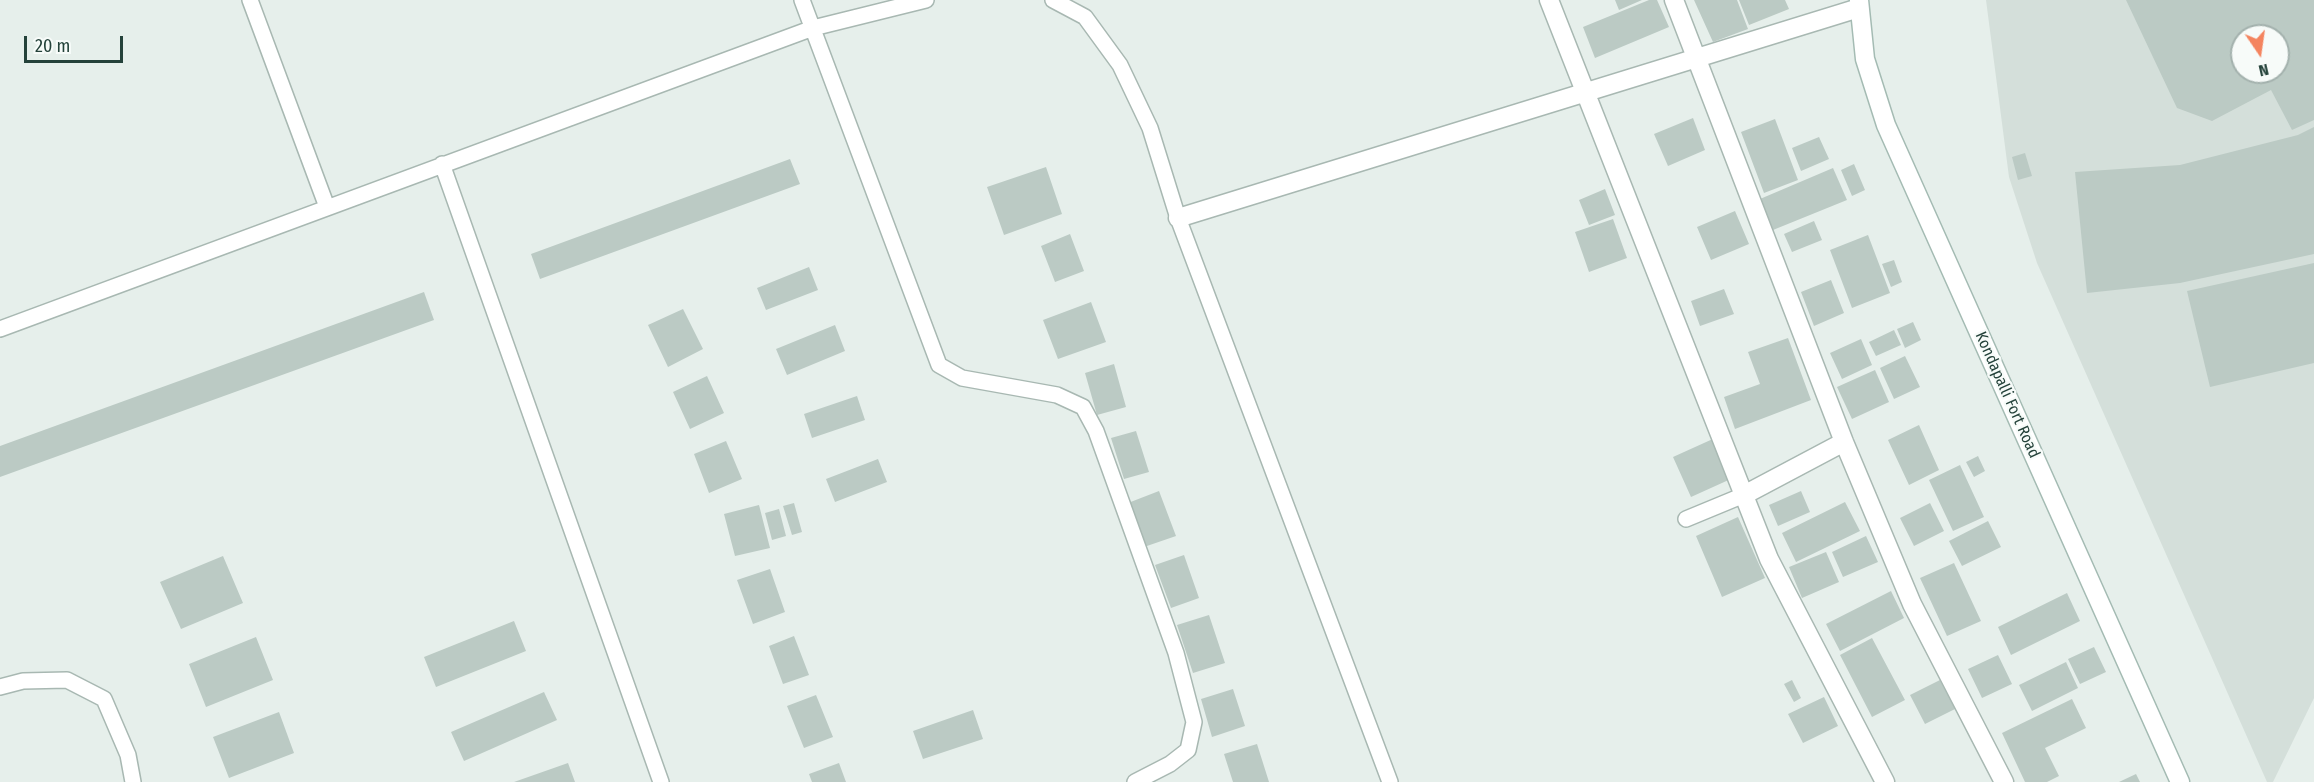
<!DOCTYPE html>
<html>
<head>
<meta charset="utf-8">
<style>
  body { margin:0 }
  #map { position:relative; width:2314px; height:782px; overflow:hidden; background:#e6efeb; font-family:"Fira Sans Condensed",sans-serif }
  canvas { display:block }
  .north { position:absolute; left:2230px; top:24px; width:60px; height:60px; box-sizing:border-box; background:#f7fbf9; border:2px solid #a3b1ad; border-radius:50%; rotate:167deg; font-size:16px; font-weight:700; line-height:24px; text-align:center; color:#24423a }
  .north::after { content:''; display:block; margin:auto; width:21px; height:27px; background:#f4845f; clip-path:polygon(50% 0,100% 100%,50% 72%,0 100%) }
  .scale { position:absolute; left:24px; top:36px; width:99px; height:27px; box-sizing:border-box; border:3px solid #24423a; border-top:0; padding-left:8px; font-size:18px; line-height:21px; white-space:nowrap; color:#24423a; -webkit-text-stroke:4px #f7fbf9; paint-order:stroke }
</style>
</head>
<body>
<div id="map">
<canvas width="2314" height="782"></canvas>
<div class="north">N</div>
<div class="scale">20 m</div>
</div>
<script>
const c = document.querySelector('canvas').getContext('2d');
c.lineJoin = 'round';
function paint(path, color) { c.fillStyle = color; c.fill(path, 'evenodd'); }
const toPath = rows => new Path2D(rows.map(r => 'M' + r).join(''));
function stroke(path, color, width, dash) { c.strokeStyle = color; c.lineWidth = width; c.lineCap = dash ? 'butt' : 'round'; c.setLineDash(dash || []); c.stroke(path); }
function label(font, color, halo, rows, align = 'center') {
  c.font = font + ' "Fira Sans Condensed",sans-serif'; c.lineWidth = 4.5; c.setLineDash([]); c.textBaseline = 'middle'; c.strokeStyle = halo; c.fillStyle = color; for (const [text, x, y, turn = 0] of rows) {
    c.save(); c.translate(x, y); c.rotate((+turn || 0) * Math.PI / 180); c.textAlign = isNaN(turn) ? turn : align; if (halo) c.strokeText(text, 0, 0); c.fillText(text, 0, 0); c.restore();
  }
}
const built = toPath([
  [1986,0,2314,0,2314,698,2273,782,2267,782,2037,263,2009,177],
  [2242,36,2278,36,2278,72,2242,72]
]);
const building = toPath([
  [1615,0,1642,0,1619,10],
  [1649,0,1657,0,1669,27,1595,58,1583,27],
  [1694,0,1737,0,1748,29,1713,42],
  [1739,0,1785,0,1789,9,1749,25],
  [2126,0,2314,0,2314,120,2292,130,2271,90,2212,121,2177,108],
  [2242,36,2278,36,2278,72,2242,72],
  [1693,118,1705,150,1668,166,1654,134],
  [1775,119,1798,180,1764,193,1741,132],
  [2314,127,2314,254,2180,283,2087,293,2075,172,2180,165,2298,135],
  [1819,137,1829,159,1801,171,1792,148],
  [2025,153,2032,176,2018,180,2012,157],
  [790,159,800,184,540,279,531,254],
  [1854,164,1865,190,1852,196,1841,170],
  [1046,167,1062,214,1004,235,987,187],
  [1833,168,1847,200,1773,230,1760,199],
  [1605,189,1615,215,1589,225,1579,200],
  [1735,211,1749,244,1711,260,1697,227],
  [1613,219,1627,258,1589,272,1575,232],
  [1814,221,1822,240,1792,252,1784,234],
  [1070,234,1084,271,1055,282,1041,246],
  [1868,235,1890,293,1852,308,1830,250],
  [1894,260,1902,282,1891,287,1882,264],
  [2314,263,2314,363,2210,387,2187,291],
  [809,267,818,290,766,310,757,288],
  [1831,280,1844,313,1814,326,1801,292],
  [1724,289,1734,314,1700,326,1691,301],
  [424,292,434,320,0,477,0,446],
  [1091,302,1106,342,1058,359,1043,320],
  [683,309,703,349,668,367,648,325],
  [1913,322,1921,340,1905,348,1897,329],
  [835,325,845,351,787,375,776,349],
  [1894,330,1901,345,1876,356,1869,342],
  [1788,338,1811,400,1735,429,1724,397,1760,384,1748,352],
  [1861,339,1872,365,1842,379,1830,353],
  [1905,356,1920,387,1894,399,1880,368],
  [1114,364,1126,407,1097,415,1085,373],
  [1875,370,1889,402,1852,419,1837,387],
  [707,376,724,413,690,429,673,392],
  [857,396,865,420,812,438,804,414],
  [1919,425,1939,470,1909,485,1888,440],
  [1136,431,1149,472,1124,479,1111,438],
  [1715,438,1733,478,1691,497,1673,457],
  [726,441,742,479,709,493,694,454],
  [1978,456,1985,471,1974,477,1966,462],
  [878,459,887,482,835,502,826,479],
  [1960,465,1984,517,1953,531,1929,480],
  [1159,491,1176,536,1144,547,1128,503],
  [1801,491,1810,512,1778,526,1769,505],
  [1845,502,1860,531,1796,562,1782,533],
  [794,503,802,532,792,535,783,506],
  [1930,503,1944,531,1914,546,1900,518],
  [759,505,770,548,735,556,724,514],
  [779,509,786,536,772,540,765,513],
  [1738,517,1765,578,1722,597,1696,536],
  [1988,521,2001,547,1962,566,1949,541],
  [1866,536,1878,562,1843,577,1832,552],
  [1826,552,1839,582,1802,598,1789,567],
  [1184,555,1199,598,1171,608,1155,565],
  [223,556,243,603,181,629,160,582],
  [1954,563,1981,621,1947,636,1920,578],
  [770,569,785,612,753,624,737,580],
  [1891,591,1904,618,1840,651,1826,624],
  [2067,593,2080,621,2011,655,1998,627],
  [1209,615,1225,663,1193,673,1177,625],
  [514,621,526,651,436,687,424,657],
  [794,636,809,675,783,684,769,646],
  [256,637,273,680,206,707,189,664],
  [1872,638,1905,700,1872,717,1840,655],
  [2094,647,2106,672,2080,684,2068,659],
  [1998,655,2012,684,1982,698,1968,669],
  [2066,662,2078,688,2032,711,2019,685],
  [1792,680,1801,698,1794,702,1784,684],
  [1940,680,1955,709,1925,724,1910,695],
  [1233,689,1245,726,1212,737,1201,699],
  [544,692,557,720,464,761,451,732],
  [816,695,833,737,804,748,787,706],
  [1824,697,1838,726,1803,743,1788,714],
  [2072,699,2086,728,2045,748,2059,776,2047,782,2025,782,2002,733],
  [973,710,983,739,923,759,913,731],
  [279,712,294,753,229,778,213,737],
  [1257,744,1269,782,1233,782,1224,754],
  [568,763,575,782,514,782],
  [839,763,846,782,812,782,809,774],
  [2136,774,2140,782,2119,782]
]);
const service = toPath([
  [250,0,327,207],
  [802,0,939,365,962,378,1057,395,1083,407,1096,431,1176,653,1194,722,1188,750,1170,764,1135,782],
  [1053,0,1085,17,1120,65,1150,128,1178,218,1390,782],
  [442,164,661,782],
  [0,329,813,28,926,0],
  [1686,519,1744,495],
  [0,687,23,681,67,680,104,699,128,755,133,782]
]);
const minor = toPath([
  [1549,0,1769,559,1885,782],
  [1674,0,1844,442,1912,604,2004,782],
  [1178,218,1859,8],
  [1744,495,1844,442]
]);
const secondary = toPath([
  [1859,0,1865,59,1886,125,2180,782]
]);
const streetNames = [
  ["Kondapalli Fort Road",2007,395,66]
];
paint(built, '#d4dfda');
paint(building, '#bbcac4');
stroke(service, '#a8b8b2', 18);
stroke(minor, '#a8b8b2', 21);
stroke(secondary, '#a4bbb3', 21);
stroke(service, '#fff', 15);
stroke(minor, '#fff', 18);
stroke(secondary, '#fff', 18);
label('16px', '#24423a', '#f7fbf9', streetNames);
</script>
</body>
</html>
